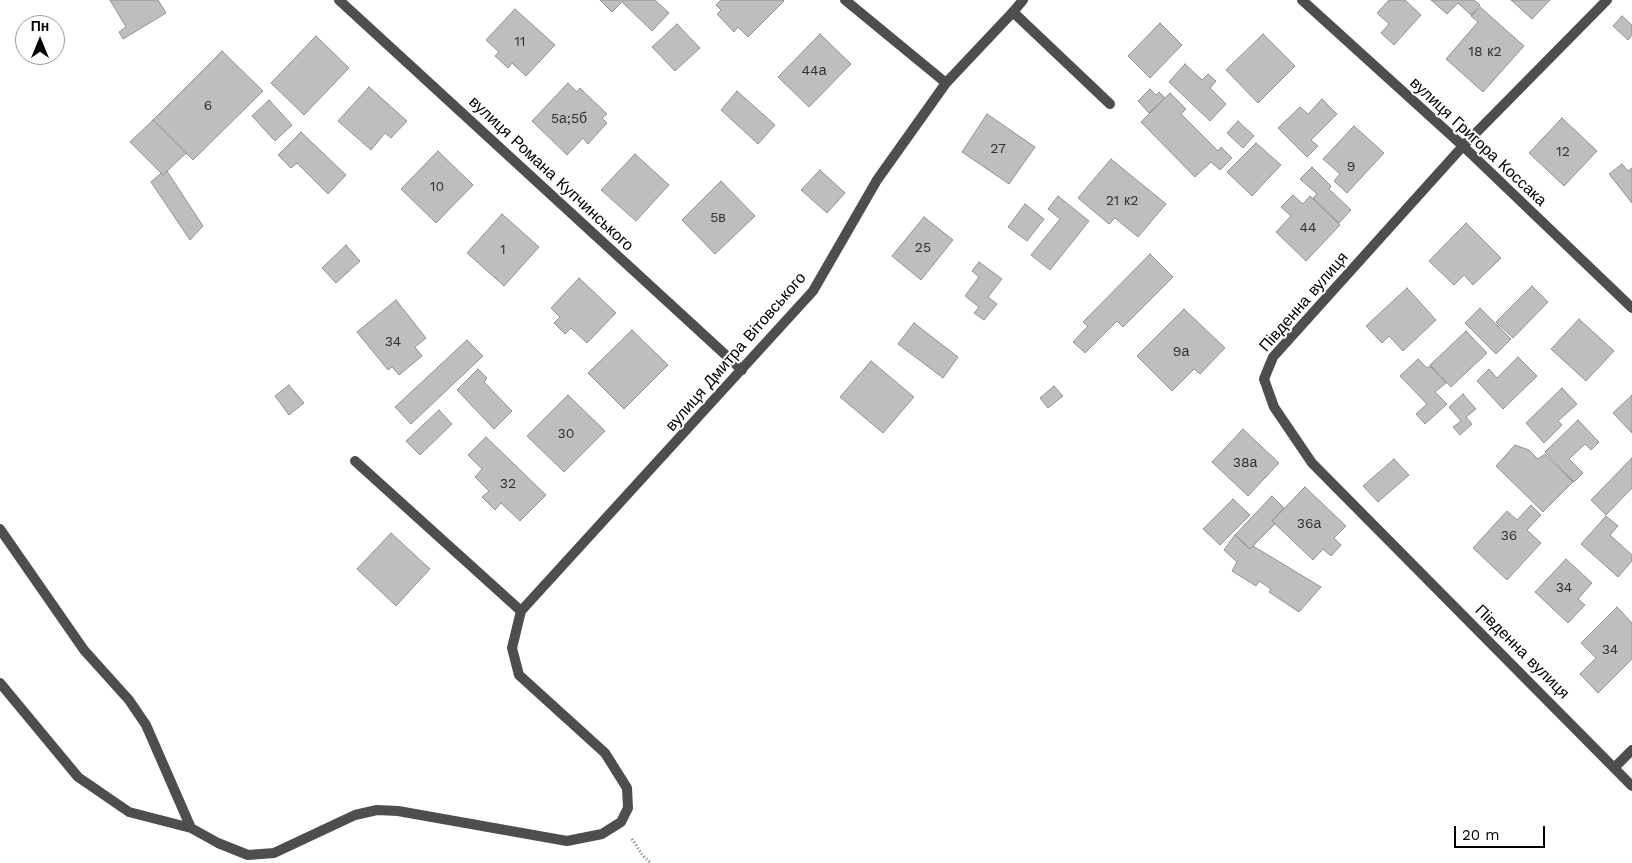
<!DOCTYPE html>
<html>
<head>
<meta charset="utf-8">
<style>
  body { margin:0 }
  #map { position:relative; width:1632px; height:863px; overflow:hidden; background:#fff; font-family:"Work Sans",sans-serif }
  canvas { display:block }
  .north { position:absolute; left:15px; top:15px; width:50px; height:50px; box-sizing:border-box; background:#fff; border:1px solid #999; border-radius:50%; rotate:0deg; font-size:14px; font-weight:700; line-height:20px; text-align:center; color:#000 }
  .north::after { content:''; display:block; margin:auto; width:18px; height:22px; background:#000; clip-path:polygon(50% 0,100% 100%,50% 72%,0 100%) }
  .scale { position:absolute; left:1454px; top:826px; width:91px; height:22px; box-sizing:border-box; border:2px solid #000; border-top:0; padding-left:6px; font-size:15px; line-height:18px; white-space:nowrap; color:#000; -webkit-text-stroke:4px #fff; paint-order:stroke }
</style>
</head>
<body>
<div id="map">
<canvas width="1632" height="863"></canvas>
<div class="north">Пн</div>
<div class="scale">20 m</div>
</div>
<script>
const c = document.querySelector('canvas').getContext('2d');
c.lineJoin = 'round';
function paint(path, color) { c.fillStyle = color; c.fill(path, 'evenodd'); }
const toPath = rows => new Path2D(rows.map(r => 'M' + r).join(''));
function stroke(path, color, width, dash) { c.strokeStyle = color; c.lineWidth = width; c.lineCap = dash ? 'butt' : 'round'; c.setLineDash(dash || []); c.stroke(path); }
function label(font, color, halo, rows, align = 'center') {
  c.font = font + ' "Work Sans",sans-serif'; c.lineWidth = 4; c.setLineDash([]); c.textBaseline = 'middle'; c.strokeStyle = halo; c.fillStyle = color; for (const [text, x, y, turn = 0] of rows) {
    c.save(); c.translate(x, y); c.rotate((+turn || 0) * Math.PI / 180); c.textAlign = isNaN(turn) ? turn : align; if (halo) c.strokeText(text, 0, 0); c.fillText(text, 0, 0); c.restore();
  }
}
const building = toPath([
  [110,0,158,0,166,13,123,39,119,32,126,27,110,0],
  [600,0,655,0,669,13,652,31,622,2,612,12,600,0],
  [721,0,783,0,784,1,748,37,738,27,734,32,717,14,721,10,716,5,721,0],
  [1389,0,1405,0,1421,15,1394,45,1381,33,1389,24,1377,13,1389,0],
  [1431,0,1474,0,1480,5,1471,15,1458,3,1447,14,1431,0],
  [1511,0,1550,0,1532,19,1511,0],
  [1480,7,1524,46,1483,92,1446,59,1478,22,1471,16,1480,7],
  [515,9,555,45,526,76,512,63,508,68,495,56,499,52,486,40,515,9],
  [1622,16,1632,25,1632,35,1628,40,1613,26,1622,16],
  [1160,23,1182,45,1150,78,1128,56,1160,23],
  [677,24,700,48,675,71,652,47,677,24],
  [820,34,851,64,809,107,778,77,820,34],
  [1263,34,1295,66,1258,103,1226,70,1263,34],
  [316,36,349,68,304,115,271,83,316,36],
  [222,51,263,91,193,160,153,120,222,51],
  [1185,64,1202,80,1208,74,1216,81,1210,88,1226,104,1210,121,1169,82,1185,64],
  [568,83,577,92,580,88,607,114,602,118,607,123,588,144,583,138,567,155,532,121,568,83],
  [369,87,407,121,391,138,385,133,371,150,338,121,369,87],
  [1150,89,1156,95,1159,92,1165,98,1149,113,1138,101,1150,89],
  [737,91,775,125,758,144,721,110,737,91],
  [1170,93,1186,109,1181,114,1218,151,1221,147,1232,158,1220,170,1211,162,1195,177,1141,122,1170,93],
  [1322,99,1337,114,1311,140,1318,146,1307,157,1278,128,1300,107,1308,114,1322,99],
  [269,100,292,125,275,141,252,116,269,100],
  [987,114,1035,147,1009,184,962,152,987,114],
  [1562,118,1597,151,1564,186,1529,153,1562,118],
  [153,120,186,153,163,175,130,142,153,120],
  [1238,121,1254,136,1243,148,1227,133,1238,121],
  [1354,126,1384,153,1347,193,1334,181,1340,174,1323,159,1354,126],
  [301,132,346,175,328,194,297,163,291,168,278,155,301,132],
  [1256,143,1281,165,1252,196,1227,172,1256,143],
  [438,151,473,185,436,223,401,189,438,151],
  [635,154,669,185,636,221,601,190,635,154],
  [1111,159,1166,204,1138,237,1115,218,1109,224,1078,198,1111,159],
  [1622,164,1628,171,1632,168,1632,203,1609,174,1622,164],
  [1312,167,1331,186,1329,189,1351,210,1339,223,1313,198,1317,194,1300,179,1312,167],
  [820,170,845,193,827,213,801,190,820,170],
  [167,171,203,226,190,240,151,182,161,173,163,175,167,171],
  [721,181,755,216,715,254,682,220,721,181],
  [1293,195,1303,204,1310,196,1340,225,1306,261,1276,232,1291,216,1281,207,1293,195],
  [1058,196,1089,221,1050,270,1031,255,1060,219,1048,209,1058,196],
  [1025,204,1044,219,1027,241,1008,227,1025,204],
  [502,214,539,247,504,286,467,253,502,214],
  [924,217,953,240,921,280,892,256,924,217],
  [1466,223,1501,258,1473,285,1464,275,1454,285,1429,261,1466,223],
  [346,245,360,261,336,283,322,268,346,245],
  [1150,254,1173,277,1123,327,1117,321,1085,353,1073,342,1088,326,1083,322,1150,254],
  [979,262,1002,279,988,297,997,304,984,320,974,313,979,307,965,296,979,277,972,271,979,262],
  [579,278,616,313,587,343,571,328,565,334,554,323,560,317,551,308,579,278],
  [1532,286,1548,302,1513,338,1496,322,1532,286],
  [1407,288,1436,320,1403,351,1389,336,1382,343,1366,326,1407,288],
  [396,300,426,338,415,347,422,356,399,375,392,367,388,370,357,332,396,300],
  [1480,308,1511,339,1496,354,1465,323,1480,308],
  [1184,309,1225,348,1200,374,1194,369,1172,391,1137,356,1184,309],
  [1579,319,1614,351,1586,381,1551,349,1579,319],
  [914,323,958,357,943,378,898,344,914,323],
  [632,330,668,365,624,409,588,373,632,330],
  [1466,331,1487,353,1451,387,1430,365,1466,331],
  [467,340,483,356,411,424,395,407,467,340],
  [1518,357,1537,376,1503,409,1477,381,1489,369,1497,378,1518,357],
  [1418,359,1427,368,1430,366,1446,383,1435,392,1447,404,1425,424,1416,414,1427,404,1400,376,1418,359],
  [871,361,914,397,883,433,840,397,871,361],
  [478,369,487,378,484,382,512,411,494,429,457,390,478,369],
  [289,385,304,403,289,415,275,396,289,385],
  [1054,386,1063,396,1048,408,1040,398,1054,386],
  [1562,388,1577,404,1558,421,1562,425,1544,443,1526,423,1562,388],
  [1463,394,1476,409,1466,417,1472,424,1460,435,1453,427,1461,421,1449,407,1463,394],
  [568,395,605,431,564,472,527,436,568,395],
  [1632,395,1632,433,1613,413,1632,395],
  [439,410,452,424,420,455,406,441,439,410],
  [1578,420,1599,442,1591,450,1585,444,1569,459,1583,473,1574,482,1545,452,1578,420],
  [1243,429,1279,463,1248,496,1212,462,1243,429],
  [486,437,546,495,520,521,501,503,495,510,482,497,489,491,475,477,482,469,468,455,486,437],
  [1515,445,1529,450,1538,459,1545,454,1573,482,1543,512,1496,466,1515,445],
  [1632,458,1632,488,1606,515,1591,500,1632,458],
  [1394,459,1409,475,1378,502,1363,486,1394,459],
  [1305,487,1346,526,1334,538,1341,545,1331,556,1323,549,1313,560,1272,521,1305,487],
  [1272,496,1284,508,1272,521,1275,524,1250,549,1235,535,1272,496],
  [1233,499,1250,515,1220,545,1203,529,1233,499],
  [1531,505,1541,515,1527,530,1541,543,1507,580,1473,548,1507,511,1517,520,1531,505],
  [1606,516,1618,526,1610,535,1632,555,1632,561,1618,577,1581,544,1606,516],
  [391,533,430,569,396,606,357,569,391,533],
  [1235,535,1250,549,1253,546,1321,587,1299,612,1269,592,1271,589,1259,581,1256,586,1232,571,1237,562,1224,550,1235,535],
  [1566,559,1592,583,1578,599,1585,605,1568,623,1535,592,1566,559],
  [1617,607,1632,623,1632,659,1598,693,1580,674,1596,658,1581,643,1617,607]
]);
const path = toPath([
  [632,839,643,856,651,863]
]);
const lane = toPath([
  [1013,12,1110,104],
  [0,529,84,650,129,700,146,725,191,828],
  [0,683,78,777,129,812,191,828,218,843,248,855,274,853,355,815,377,810,398,811,567,841,602,834,621,822,628,808,627,788,605,753,519,675,512,648,521,611,355,461]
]);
const street = toPath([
  [339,0,742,370],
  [845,0,946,83],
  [1302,0,1463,146,1632,308],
  [1607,0,1463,146,1273,357,1264,379,1274,407,1312,463,1632,786],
  [521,611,813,291,877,180,946,83,1013,12,1023,0],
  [1615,767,1632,750]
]);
const numberNames = [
  ["11",520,42],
  ["18 к2",1485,52],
  ["44а",814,71],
  ["6",208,106],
  ["5а;5б",569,119],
  ["27",998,149],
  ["12",1563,152],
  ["9",1351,167],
  ["10",437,187],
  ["21 к2",1122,201],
  ["5в",718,218],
  ["44",1308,228],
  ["25",923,248],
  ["1",503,250],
  ["34",393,342],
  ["9а",1181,352],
  ["30",566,434],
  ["38а",1245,463],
  ["32",508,484],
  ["36а",1309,524],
  ["36",1509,536],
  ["34",1564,588],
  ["34",1610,650]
];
const streetNames = [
  ["вулиця Григора Коссака",1478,142,43],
  ["вулиця Романа Купчинського",551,174,43],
  ["Південна вулиця",1304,302,-49],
  ["вулиця Дмитра Вітовського",736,352,-49],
  ["Південна вулиця",1522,652,45]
];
paint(building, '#bebebe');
stroke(building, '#929292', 1);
stroke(path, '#707070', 3, [1, 2.5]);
stroke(lane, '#4e4e4e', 10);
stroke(street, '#4e4e4e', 10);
label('14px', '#303030', null, numberNames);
label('16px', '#000', '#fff', streetNames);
</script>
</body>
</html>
